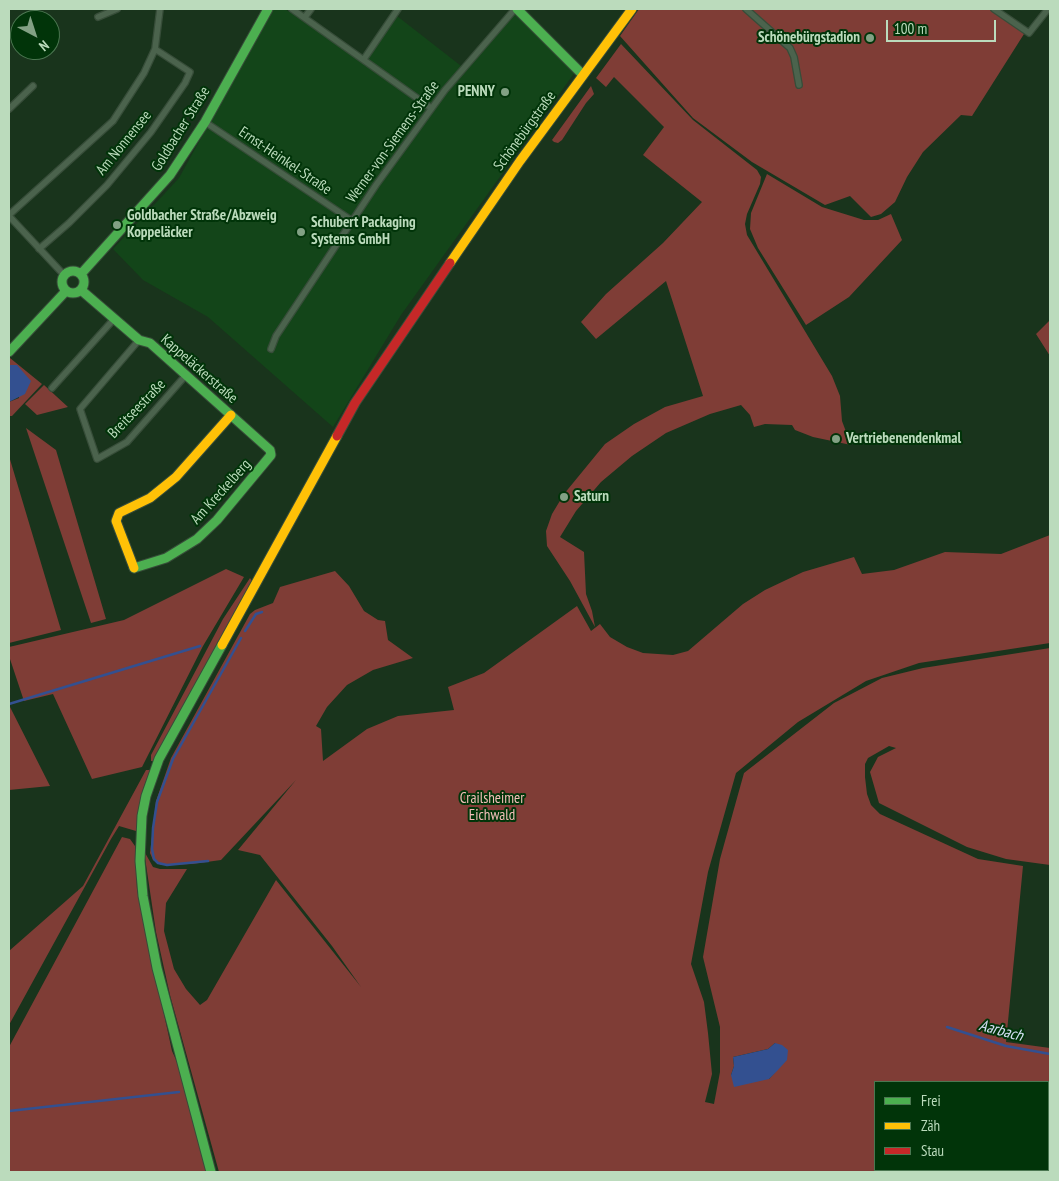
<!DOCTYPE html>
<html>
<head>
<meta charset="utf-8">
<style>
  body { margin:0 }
  #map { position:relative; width:1059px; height:1181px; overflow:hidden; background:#19341c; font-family:"PT Sans Narrow",sans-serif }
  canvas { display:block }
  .frame { position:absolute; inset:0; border:10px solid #bbdbbc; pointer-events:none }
  .legend { position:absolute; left:874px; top:1081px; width:175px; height:90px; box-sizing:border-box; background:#013409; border:1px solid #4b7751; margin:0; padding:6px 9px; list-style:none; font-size:15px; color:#bbdbbc }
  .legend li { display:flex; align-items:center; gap:10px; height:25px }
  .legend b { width:25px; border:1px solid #4b7751 }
  .north { position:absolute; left:10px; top:10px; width:50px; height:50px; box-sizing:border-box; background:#013409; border:1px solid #4b7751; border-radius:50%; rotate:140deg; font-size:14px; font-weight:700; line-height:20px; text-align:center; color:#bbdbbc }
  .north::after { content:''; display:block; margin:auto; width:18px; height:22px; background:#82a184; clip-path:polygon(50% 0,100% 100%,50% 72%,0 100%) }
  .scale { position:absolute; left:886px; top:20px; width:110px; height:22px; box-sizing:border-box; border:2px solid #bbdbbc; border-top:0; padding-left:6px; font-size:15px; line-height:18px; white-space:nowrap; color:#bbdbbc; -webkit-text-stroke:4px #013409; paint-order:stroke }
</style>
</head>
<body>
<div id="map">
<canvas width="1059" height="1181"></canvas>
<div class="frame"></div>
<ul class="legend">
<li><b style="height:6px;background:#4caf50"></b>Frei</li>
<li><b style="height:6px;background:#ffc107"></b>Zäh</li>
<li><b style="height:6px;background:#c62828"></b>Stau</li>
</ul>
<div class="north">N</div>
<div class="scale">100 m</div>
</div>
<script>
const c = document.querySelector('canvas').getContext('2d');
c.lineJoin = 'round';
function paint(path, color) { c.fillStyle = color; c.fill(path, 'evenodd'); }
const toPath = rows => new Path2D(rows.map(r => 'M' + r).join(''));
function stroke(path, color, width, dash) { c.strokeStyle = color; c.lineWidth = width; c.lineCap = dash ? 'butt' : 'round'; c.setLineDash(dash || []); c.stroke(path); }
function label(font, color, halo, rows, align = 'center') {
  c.font = font + ' "PT Sans Narrow",sans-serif'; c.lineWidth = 4; c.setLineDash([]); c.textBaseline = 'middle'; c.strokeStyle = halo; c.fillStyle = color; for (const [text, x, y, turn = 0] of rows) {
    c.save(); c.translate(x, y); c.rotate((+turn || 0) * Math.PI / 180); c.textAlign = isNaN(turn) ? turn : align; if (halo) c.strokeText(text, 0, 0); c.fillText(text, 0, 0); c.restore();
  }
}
const built = toPath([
  [272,9,285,9,365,63,397,16,465,69,516,13,575,72,401,315,333,427,208,317,143,280,113,249,179,178]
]);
const green = toPath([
  [639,9,998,9,1024,34,972,116,961,115,923,152,907,177,895,202,881,214,871,217,850,196,825,205,752,162,693,118,620,36],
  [621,44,693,120,757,170,761,177,760,184,747,214,745,224,747,235,832,376,840,396,842,421,851,445,813,437,795,430,792,425,765,424,754,427,750,415,741,405,710,414,666,433,632,456,601,482,576,511,560,537,584,552,586,594,592,611,595,627,570,581,547,546,546,531,552,514,564,494,605,444,634,424,665,407,703,396,666,281,596,339,581,322,606,294,663,243,702,202,643,155,664,127,614,77,606,87,596,78],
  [591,86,594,94,586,103,562,140,558,143,554,142,552,140],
  [767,174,822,207,864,220,878,220,891,214,902,240,849,297,806,325,758,248,750,229,751,213],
  [1050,320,1050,356,1036,334],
  [10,358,42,384,12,416,9,416,9,402,19,398,17,365,9,365],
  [44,385,68,407,37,415,25,404],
  [26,428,56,450,106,619,91,623],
  [9,456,61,630,9,643],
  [1050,535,1050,643,919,663,866,681,798,722,736,773,708,872,691,964,704,1002,708,1033,712,1074,705,1102,714,1104,720,1072,720,1027,703,957,720,859,744,773,834,703,882,678,923,668,1050,648,1050,865,1006,859,967,847,879,803,870,772,878,757,896,748,889,746,868,758,865,764,865,777,867,794,871,805,880,814,978,859,1023,866,1006,1042,1050,1048,1050,1171,219,1172,170,995,156,932,144,851,153,867,160,869,187,869,166,903,164,931,174,969,186,989,200,1005,207,1000,276,880,361,987,332,946,260,855,238,850,296,780,221,860,192,864,161,865,153,860,150,853,156,801,171,758,250,614,255,610,273,603,280,587,335,571,349,586,364,611,378,620,385,621,388,640,413,658,373,670,347,685,327,707,316,726,321,729,323,761,367,729,398,716,454,710,448,687,484,673,577,606,591,631,600,624,610,637,627,647,643,653,673,655,688,651,743,604,765,590,803,572,854,557,862,574,894,570,945,552,1001,554],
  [775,1043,786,1060,769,1079,731,1075,734,1066,733,1057,768,1049],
  [875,1082,1048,1082,1048,1170,875,1170],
  [226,569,244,577,203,646,142,767,92,779,53,694,24,701,9,656,9,647,124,620],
  [250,578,252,581,155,761,151,761,151,755,223,619],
  [9,705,50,786,9,790],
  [146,770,150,770,143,789,136,831,119,826,111,839,9,1025,9,951,83,886],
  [122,837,130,839,135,846,137,889,142,913,172,1051,181,1071,207,1172,9,1172,9,1047]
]);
const water = toPath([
  [9,365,17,365,31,381,25,394,9,402],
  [775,1043,782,1045,788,1050,787,1060,777,1071,769,1079,734,1087,731,1075,734,1066,733,1057,768,1049]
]);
const stream = toPath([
  [245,631,256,614,262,612],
  [9,704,200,646],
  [208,861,167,865,158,863,154,859,152,849,153,828,157,802,173,759,241,638],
  [947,1027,1006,1046,1050,1054],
  [9,1111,179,1092]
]);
const street = toPath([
  [292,9,431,108],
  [746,9,790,48,794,57,799,85],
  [994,9,1029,33,1048,9],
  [98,17,117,9],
  [305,17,311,9],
  [364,59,398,9],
  [9,109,33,86],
  [205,122,351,220],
  [9,215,113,121,144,73,155,49,160,9],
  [9,216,64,275],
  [39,249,69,223,107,185,151,132,185,83,190,72,155,49],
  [139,340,80,409,97,459,127,442,186,375],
  [271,349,276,336,376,185,445,90,515,9],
  [52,388,114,319]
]);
const fast = toPath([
  [517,9,583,75],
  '62 282a11 11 0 1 1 22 0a11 11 0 1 1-22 0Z',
  [81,274,170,175,205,122,268,9],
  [81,290,139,340,150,343,270,450,271,455,217,520,197,539,166,558,134,568],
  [9,352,66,291],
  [211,1172,157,968,143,896,140,861,142,816,146,796,159,759,222,645]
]);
const slow = toPath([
  [450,263,520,161,632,9],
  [134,568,116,521,119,513,150,498,176,477,231,415],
  [222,645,337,436]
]);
const jam = toPath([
  [337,436,355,403,450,263]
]);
const markers = [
  [870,38,5,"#82a184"],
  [505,92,5,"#82a184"],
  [117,225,5,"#82a184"],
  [301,232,5,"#82a184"],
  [836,439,5,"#82a184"],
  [564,497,5,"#82a184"]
];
const poiNames = [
  ["Schönebürgstadion",860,38,"right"],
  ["PENNY",495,92,"right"],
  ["Goldbacher Straße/Abzweig",127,216],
  ["Koppeläcker",127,233],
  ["Schubert Packaging",311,223],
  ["Systems GmbH",311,240],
  ["Vertriebenendenkmal",846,439],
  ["Saturn",574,497]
];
const streetNames = [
  ["Goldbacher Straße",181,129,-58],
  ["Schönebürgstraße",525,131,-54],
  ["Werner-von-Siemens-Straße",393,142,-54],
  ["Am Nonnensee",124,143,-51],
  ["Ernst-Heinkel-Straße",285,161,34],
  ["Kappeläckerstraße",199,369,41],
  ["Breitseestraße",137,409,-46],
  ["Am Kreckelberg",221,492,-48]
];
const parkNames = [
  ["Crailsheimer",492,799],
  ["Eichwald",492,816]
];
const waterNames = [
  ["Aarbach",1001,1031,15]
];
paint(built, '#134519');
paint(green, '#7f3d36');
paint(water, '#335090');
stroke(stream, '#335090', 2.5);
stroke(street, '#374d39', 8);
stroke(fast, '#374d39', 11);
stroke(slow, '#374d39', 11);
stroke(jam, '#374d39', 11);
stroke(street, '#4b634d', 5.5);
stroke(fast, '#4caf50', 9);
stroke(slow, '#ffc107', 9);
stroke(jam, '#c62828', 9);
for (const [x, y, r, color] of markers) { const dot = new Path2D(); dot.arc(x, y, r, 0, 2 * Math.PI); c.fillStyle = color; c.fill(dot); stroke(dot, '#013409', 2); }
label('bold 15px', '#bbdbbc', '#013409', poiNames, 'left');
label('15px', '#bbdbbc', '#013409', streetNames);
label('15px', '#f2beb8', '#013409', parkNames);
label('italic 16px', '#d6e0f5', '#013409', waterNames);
</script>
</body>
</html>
